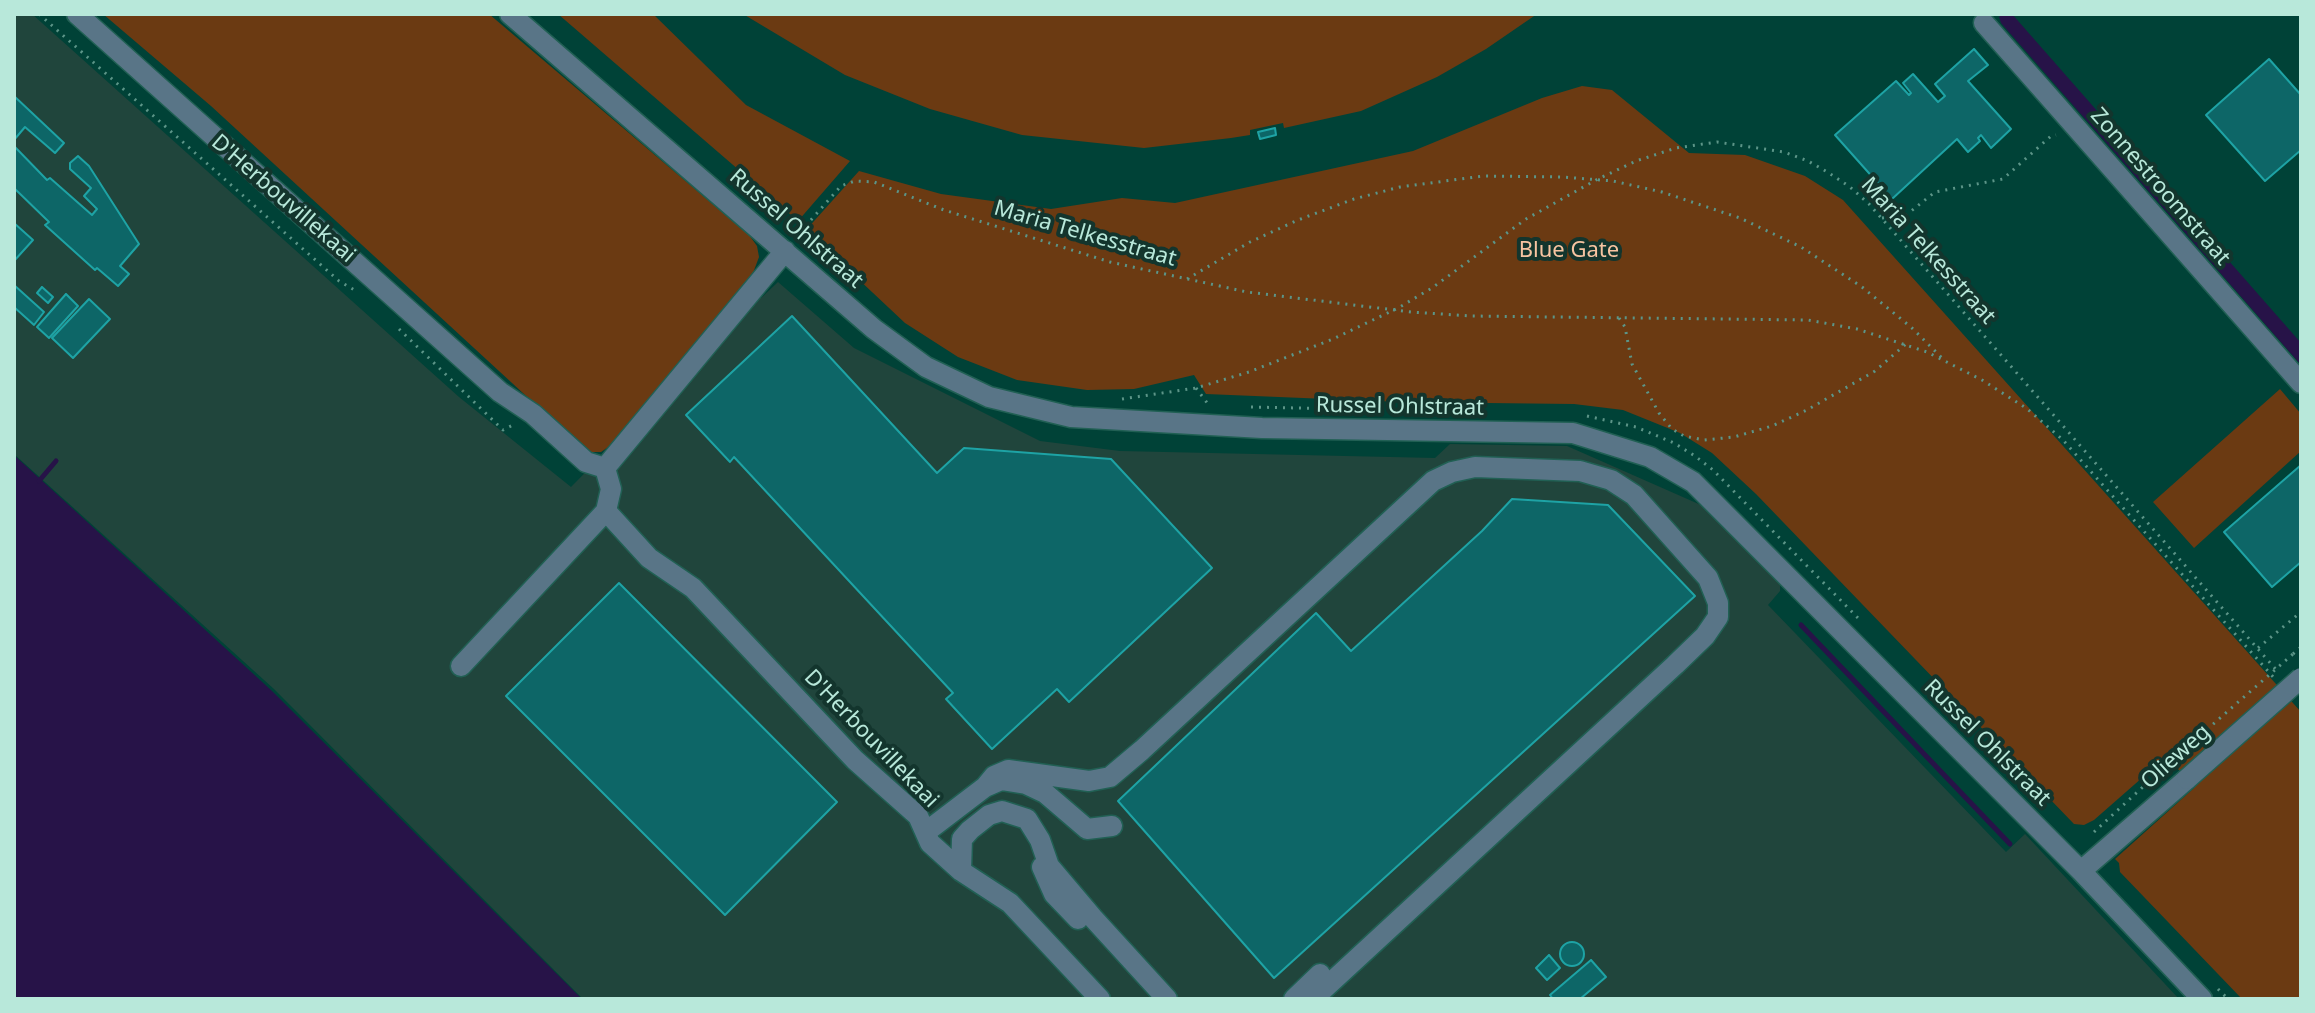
<!DOCTYPE html>
<html>
<head>
<meta charset="utf-8">
<style>
  body { margin:0 }
  #map { position:relative; width:2315px; height:1013px; overflow:hidden; background:#004237; font-family:"Noto Sans",sans-serif }
  canvas { display:block }
  .frame { position:absolute; inset:0; border:16px solid #b8e8da; pointer-events:none }
</style>
</head>
<body>
<div id="map">
<canvas width="2315" height="1013"></canvas>
<div class="frame"></div>
</div>
<script>
const c = document.querySelector('canvas').getContext('2d');
c.lineJoin = 'round';
function paint(path, color) { c.fillStyle = color; c.fill(path, 'evenodd'); }
const toPath = rows => new Path2D(rows.map(r => 'M' + r).join(''));
function stroke(path, color, width, dash) { c.strokeStyle = color; c.lineWidth = width; c.lineCap = dash ? 'butt' : 'round'; c.setLineDash(dash || []); c.stroke(path); }
function label(font, color, halo, rows, align = 'center') {
  c.font = font + ' "Noto Sans",sans-serif'; c.lineWidth = 8; c.setLineDash([]); c.textBaseline = 'middle'; c.strokeStyle = halo; c.fillStyle = color; for (const [text, x, y, turn = 0] of rows) {
    c.save(); c.translate(x, y); c.rotate((+turn || 0) * Math.PI / 180); c.textAlign = isNaN(turn) ? turn : align; if (halo) c.strokeText(text, 0, 0); c.fillText(text, 0, 0); c.restore();
  }
}
const built = toPath([
  [14,14,32,14,459,397,571,487,759,296,761,298,778,282,854,348,1040,441,1120,451,1435,458,1450,444,1567,446,1710,509,1780,581,1780,591,1768,605,2006,852,2025,834,2179,999,583,999,274,689,14,454]
]);
const green = toPath([
  [103,14,489,14,749,235,757,246,759,257,753,273,614,443,601,452,587,452,211,106],
  [558,14,653,14,746,105,850,161,798,221],
  [743,14,1537,14,1486,49,1437,77,1361,111,1284,128,1283,123,1250,130,1250,135,1231,138,1144,148,1022,135,930,109,845,75],
  [1582,86,1612,90,1689,153,1745,155,1805,176,1843,200,2301,712,2301,999,2242,999,2120,872,2119,863,2115,859,2194,788,2167,756,2094,820,2084,825,2074,824,1756,494,1712,453,1680,433,1623,410,1574,404,1400,402,1206,394,1194,375,1134,389,1087,390,1017,380,958,357,905,323,806,230,859,171,941,194,1051,209,1122,198,1175,203,1413,151,1542,98],
  [2280,389,2301,414,2301,451,2194,548,2153,502]
]);
const water = toPath([
  [2002,14,2012,14,2301,343,2301,365,2001,23,1999,17],
  [14,455,272,691,582,999,14,999]
]);
const stream = toPath([
  [39,481,56,461],
  [1801,625,2010,844]
]);
const building = toPath([
  [1974,49,1988,65,1968,81,2011,129,1991,148,1981,135,1978,138,1980,141,1968,152,1957,139,1892,199,1835,135,1896,81,1909,95,1911,93,1903,83,1913,74,1938,102,1945,96,1935,84,1974,49],
  [2269,59,2301,95,2301,150,2265,181,2206,115,2269,59],
  [14,96,64,143,55,153,25,127,14,140,14,96],
  [1275,128,1276,135,1260,139,1258,132,1275,128],
  [14,146,47,180,50,178,92,215,97,209,84,196,91,188,70,169,70,163,78,156,89,166,139,244,120,266,129,274,118,286,97,268,95,270,45,225,49,222,14,188,14,146],
  [14,223,33,240,14,261,14,223],
  [14,285,44,312,34,325,14,307,14,285],
  [42,287,53,297,48,303,37,293,42,287],
  [66,294,78,306,49,338,37,327,66,294],
  [89,299,110,319,73,358,52,338,89,299],
  [792,316,937,473,964,448,1111,459,1212,568,1069,702,1057,689,992,749,946,699,953,693,734,457,730,462,686,415,792,316],
  [2301,465,2301,562,2272,587,2224,532,2301,465],
  [1512,499,1608,505,1695,596,1274,978,1118,801,1316,613,1351,651,1482,531,1512,499],
  [619,583,837,802,725,915,506,696,619,583],
  '1560 954a12 12 0 1 1 24 0a12 12 0 1 1-24 0Z',
  [1549,955,1560,968,1547,980,1536,968,1549,955],
  [1591,960,1606,977,1580,999,1553,999,1550,995,1591,960]
]);
const path = toPath([
  [39,14,339,281,358,292],
  [1882,218,1905,216,1935,192,2003,179,2051,136,2056,135],
  [795,238,841,186,855,181,874,182,944,210,1110,262,1247,292,1411,312,1471,316,1808,320,1857,329,1927,352,1982,380,2026,408,2062,439,2275,679],
  [1187,279,1250,242,1298,220,1354,199,1400,187,1483,176,1562,177,1613,181,1662,192,1740,218,1801,247,1862,287,1912,328,1942,358],
  [1619,318,1625,327,1632,364,1659,413,1672,429,1684,436,1704,440,1734,437,1772,426,1807,410,1875,371,1906,344],
  [399,329,503,430,513,425],
  [1196,388,1208,404],
  [1122,399,1196,388,1249,372,1333,339,1398,308,1432,288,1526,219,1596,180,1636,161,1676,148,1717,142,1784,152,1808,161,1829,173,1850,187,1869,204,2279,673],
  [1251,407,1343,409],
  [1587,416,1636,427,1674,443,1695,456,1713,470,1859,619],
  [2258,648,2301,612],
  [2293,654,2301,647],
  [2094,832,2171,761],
  [2218,989,2228,999]
]);
const minor = toPath([
  [77,14,500,392,533,414,586,462,605,468],
  [510,14,874,329,926,367,989,397,1071,417,1262,428,1573,433,1650,457,1693,482,2081,871,2202,999],
  [1984,23,2301,383],
  [605,468,785,251],
  [606,511,649,558,693,588,855,760,918,816,930,843,961,871,1010,903,1100,999],
  [461,666,606,511,611,489,605,468],
  [985,787,994,776,1008,770,1089,781,1110,777,1142,750,1433,481,1452,472,1475,467,1580,471,1611,480,1634,495,1708,578,1718,603,1718,617,1705,636,1675,665,1313,999],
  [926,832,985,787,1001,780,1026,784,1045,793,1087,829,1112,826],
  [1042,867,1054,894,1078,919],
  [961,871,962,839,970,830,989,815,1002,811,1027,819,1040,840,1049,866,1093,918,1167,999],
  [2081,871,2187,779],
  [1294,999,1320,974]
]);
const pathBridge = toPath([
  [2171,761,2293,654]
]);
const minorBridge = toPath([
  [2187,779,2301,678]
]);
const streetNames = [
  ["Zonnestroomstraat",2160,187,49],
  ["D'Herbouvillekaai",283,199,41],
  ["Russel Ohlstraat",796,229,41],
  ["Maria Telkesstraat",1085,234,16],
  ["Maria Telkesstraat",1928,251,48],
  ["Russel Ohlstraat",1400,407,1],
  ["D'Herbouvillekaai",871,739,46],
  ["Russel Ohlstraat",1987,743,45],
  ["Olieweg",2176,757,-42]
];
const parkNames = [
  ["Blue Gate",1569,251]
];
paint(built, '#20453c');
paint(green, '#6b3a12');
paint(water, '#271348');
stroke(stream, '#271348', 5);
paint(building, '#0d6667');
stroke(building, '#1ea3a5', 2);
stroke(minor, '#216054', 23);
stroke(path, '#5c9588', 3, [2, 6]);
stroke(minor, '#597587', 20);
stroke(minorBridge, '#216054', 23, []);
stroke(pathBridge, '#5c9588', 3, [2, 6]);
stroke(minorBridge, '#597587', 20);
label('22px', '#b8e8da', '#13352d', streetNames);
label('22px', '#f7c4a1', '#13352d', parkNames);
</script>
</body>
</html>
